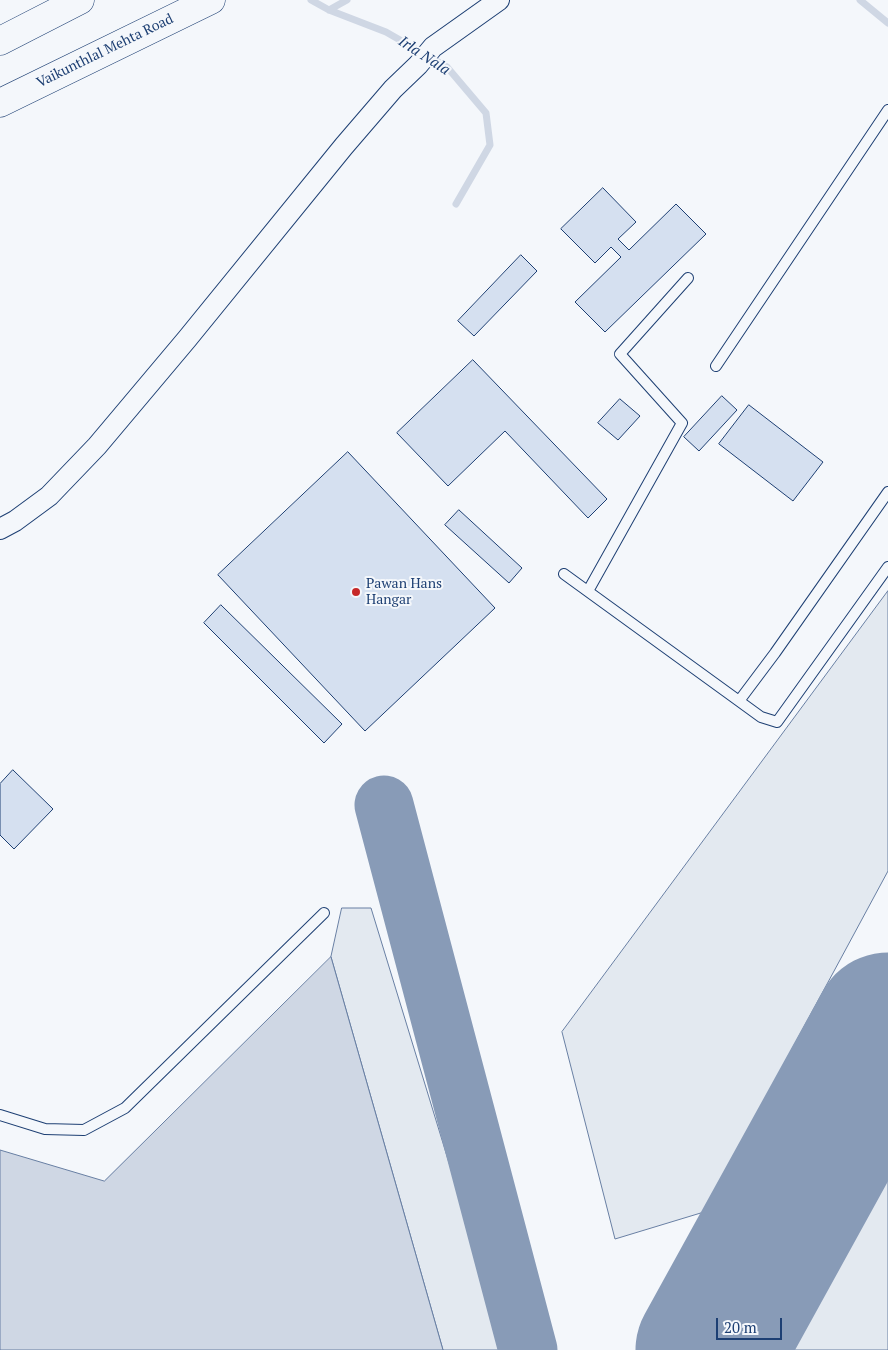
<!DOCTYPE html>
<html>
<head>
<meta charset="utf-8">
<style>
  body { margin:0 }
  #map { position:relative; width:888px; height:1350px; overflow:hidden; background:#f4f7fb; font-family:"PT Serif",serif }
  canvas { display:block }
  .scale { position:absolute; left:716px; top:1318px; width:66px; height:22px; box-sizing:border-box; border:2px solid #1d3f73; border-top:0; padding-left:6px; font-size:15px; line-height:18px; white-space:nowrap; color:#1d3f73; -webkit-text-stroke:4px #f4f7fb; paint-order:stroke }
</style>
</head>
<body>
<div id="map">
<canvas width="888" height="1350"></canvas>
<div class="scale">20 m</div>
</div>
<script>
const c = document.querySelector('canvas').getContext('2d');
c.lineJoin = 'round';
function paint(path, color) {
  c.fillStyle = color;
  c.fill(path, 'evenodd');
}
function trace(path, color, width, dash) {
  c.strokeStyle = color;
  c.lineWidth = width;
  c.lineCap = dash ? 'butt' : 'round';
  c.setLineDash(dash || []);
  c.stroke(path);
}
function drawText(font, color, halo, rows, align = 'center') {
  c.font = font + ' "PT Serif",serif';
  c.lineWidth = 4;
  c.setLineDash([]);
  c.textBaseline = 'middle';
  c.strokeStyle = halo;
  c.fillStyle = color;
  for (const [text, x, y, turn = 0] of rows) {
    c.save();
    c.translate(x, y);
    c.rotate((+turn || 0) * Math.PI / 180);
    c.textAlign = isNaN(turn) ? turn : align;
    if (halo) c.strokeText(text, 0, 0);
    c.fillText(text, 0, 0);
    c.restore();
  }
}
const green = new Path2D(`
  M888,591V871L704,1212L615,1239L562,1032Z
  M342,908H371L495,1313L504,1350H443L331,957Z
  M888,1177V1350H793Z`);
paint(green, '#e3e9f0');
trace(green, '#687fa3', 1);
const water = new Path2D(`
  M331,957L443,1350H0V1150L104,1181Z`);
paint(water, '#cfd7e4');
trace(water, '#687fa3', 1);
trace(new Path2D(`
  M311,0L329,10L386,32L447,67L486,113L490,145L456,204
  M860,0L888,23
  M329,10L347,0`), '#cfd7e4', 7);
trace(new Path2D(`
  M384,805L528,1350`), '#889bb7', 59);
trace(new Path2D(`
  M710,1350L888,1027`), '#889bb7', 149);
const building = new Path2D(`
  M603,188L636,222L618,239L629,250L676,204L706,234L605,332L575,302L621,257L611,247L595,263L561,229Z
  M521,255L537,271L474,336L458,321Z
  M473,360L607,499L588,518L505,431L448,486L397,433Z
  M722,396L737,410L699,451L684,437Z
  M620,399L640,416L618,440L598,423Z
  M749,405L823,462L793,501L719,444Z
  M348,452L495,608L365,731L218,575Z
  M459,510L522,568L509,583L445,525Z
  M221,605L342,724L324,743L204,623Z
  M13,770L53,809L14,849L0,835V784Z`);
paint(building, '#d5e0f0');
trace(building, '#1d3f73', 1);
const service = new Path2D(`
  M716,366L888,110
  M564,574L739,701L775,653L888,492
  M588,591L682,423L620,354L688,278
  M739,701L761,717L777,722L888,567
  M0,1115L45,1129L84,1130L125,1108L324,913`);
const minor = new Path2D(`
  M0,529L15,521L49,496L97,446L187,339L344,146L393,89L418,65L433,47L499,0`);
const secondary = new Path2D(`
  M0,41L80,0
  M0,103L211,0`);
trace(service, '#1d3f73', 12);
trace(minor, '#1d3f73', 22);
trace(secondary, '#1d3f73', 29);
trace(service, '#f4f7fb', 10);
trace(minor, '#f4f7fb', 20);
trace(secondary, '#f4f7fb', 28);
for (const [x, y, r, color] of [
  [356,592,5,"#c62828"]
]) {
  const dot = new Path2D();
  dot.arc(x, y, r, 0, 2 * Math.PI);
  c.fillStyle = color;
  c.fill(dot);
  trace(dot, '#f4f7fb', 2);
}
drawText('14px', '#1d3f73', '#f4f7fb', [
  ["Vaikunthlal Mehta Road",105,51,-26]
]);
drawText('14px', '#1d3f73', '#f4f7fb', [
  ["Pawan Hans",366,584],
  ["Hangar",366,600]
], 'left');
drawText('italic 15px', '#1d3f73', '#f4f7fb', [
  ["Irla Nala",424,56,33]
]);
</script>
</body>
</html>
